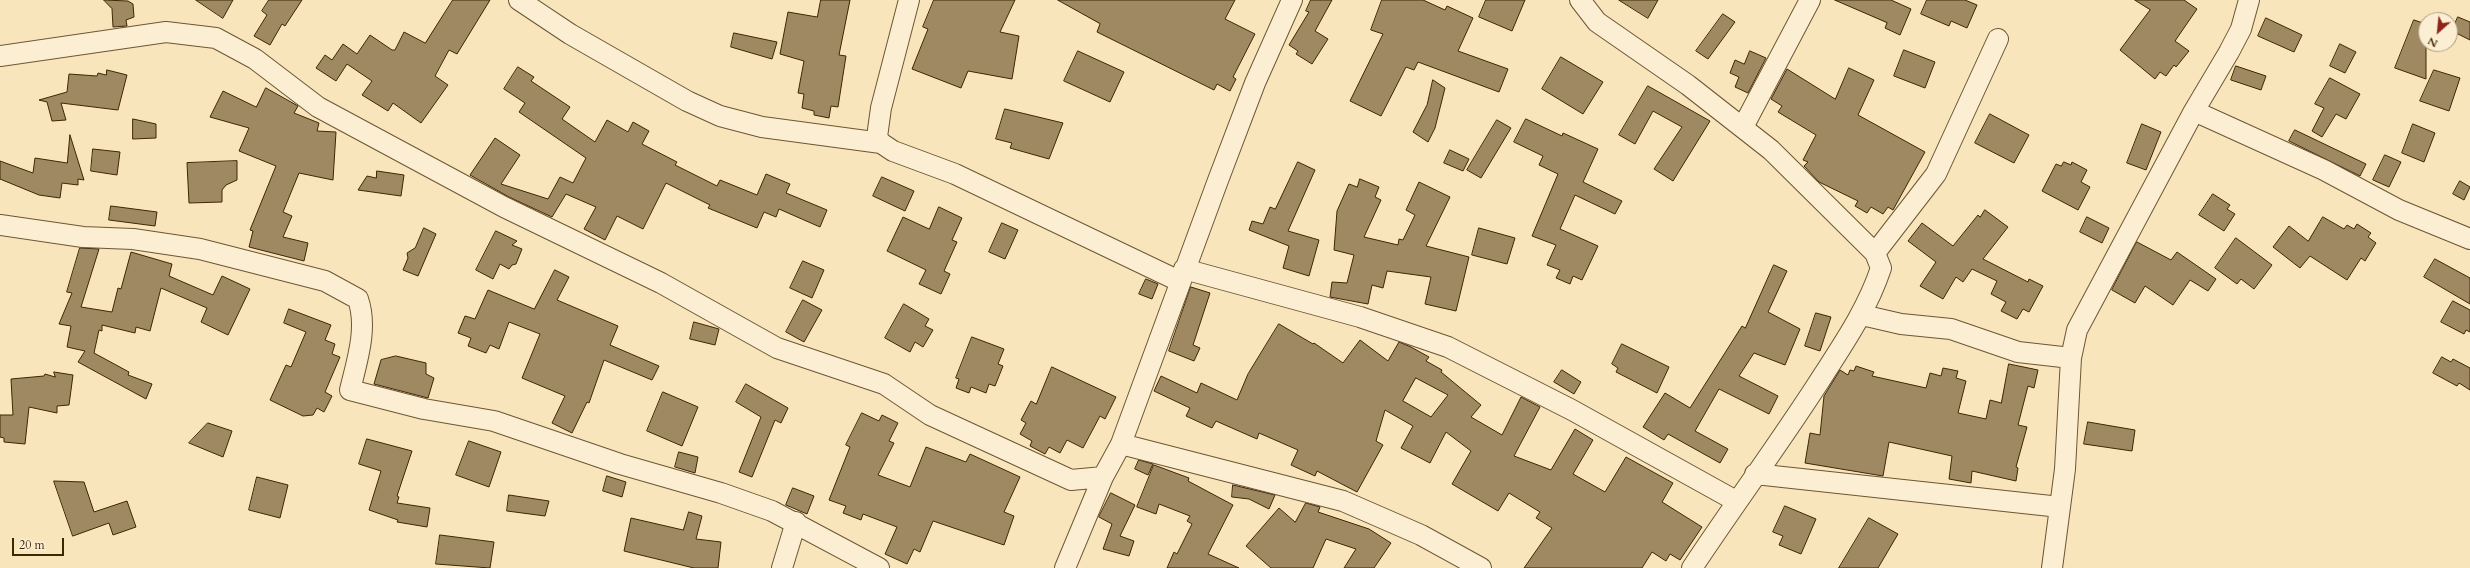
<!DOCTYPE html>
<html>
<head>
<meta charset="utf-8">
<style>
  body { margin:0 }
  #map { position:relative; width:2470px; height:568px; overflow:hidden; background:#f9e5bb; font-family:Cardo,serif }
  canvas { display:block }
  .north { position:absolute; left:2418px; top:12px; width:40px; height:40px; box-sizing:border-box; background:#fbeed3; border:1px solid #af9e80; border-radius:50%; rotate:207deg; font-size:11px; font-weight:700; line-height:16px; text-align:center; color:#3e2604 }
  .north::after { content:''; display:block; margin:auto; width:14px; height:18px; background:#8f2418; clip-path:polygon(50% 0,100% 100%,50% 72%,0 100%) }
  .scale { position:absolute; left:12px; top:538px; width:52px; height:18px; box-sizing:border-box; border:2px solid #3e2604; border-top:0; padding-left:5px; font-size:12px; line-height:14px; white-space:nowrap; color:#3e2604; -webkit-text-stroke:3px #fbeed3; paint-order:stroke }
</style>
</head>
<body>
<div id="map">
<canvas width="2470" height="568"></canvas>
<div class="north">N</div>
<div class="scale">20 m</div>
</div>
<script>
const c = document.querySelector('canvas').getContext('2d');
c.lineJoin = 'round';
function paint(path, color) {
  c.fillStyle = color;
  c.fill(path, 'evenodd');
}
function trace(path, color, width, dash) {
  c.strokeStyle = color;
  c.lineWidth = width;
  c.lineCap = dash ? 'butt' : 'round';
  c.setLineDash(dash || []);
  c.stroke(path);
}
const building = new Path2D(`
  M104,0L128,1L133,4L134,17L126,20L127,26L113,27L112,9Z
  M196,0H233L223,18Z
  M269,0H302L285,26L282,24L270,45L254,36L267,15L262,11Z
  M453,0H490L457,54L449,50L435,76L448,85L421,123L393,103L388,111L362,95L372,81L347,64L336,81L316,68L325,55L332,60L343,44L357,54L370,35L392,50H395L404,32L425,43Z
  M821,0H850L839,55L846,56L838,107L831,106L829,118L814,115V111L802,108L804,94L798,93L804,61L780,54L788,12L817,17Z
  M934,0H1015L1000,32L1019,36L1012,79L968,71L961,88L912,69L928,29L923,27Z
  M1058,0H1235L1225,19L1255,34L1233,77L1236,79L1230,91L1217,84L1214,90L1097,32L1100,24Z
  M1311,0H1332L1315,31L1328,39L1312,64L1296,54L1298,51L1289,45L1309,12L1306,11Z
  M1382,0H1423L1445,10L1447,6L1473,18L1458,51L1508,69L1499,92L1418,62L1414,70L1406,67L1381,116L1350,101L1383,34L1371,30Z
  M1486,0H1525L1512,31L1479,17Z
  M1619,0H1658L1648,18Z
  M1835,0H1891L1911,9L1900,35L1885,28L1887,23Z
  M1927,0H1965L1977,5L1967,28L1951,21L1949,26L1921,14Z
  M2135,0H2184L2197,9L2175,41L2189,51L2176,67L2174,65L2166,76L2160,72L2155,79L2120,50L2150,10Z
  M1723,14L1735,22L1708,59L1696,51Z
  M2458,17L2470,22V40L2452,31Z
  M2266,18L2302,35L2294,52L2258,36Z
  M2414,20L2426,24V79L2395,68Z
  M734,33L777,42L772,59L731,47Z
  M2340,44L2356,52L2345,73L2330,66Z
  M1904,50L1935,62L1925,88L1894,76Z
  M1078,51L1124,72L1110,102L1064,81Z
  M1750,51L1766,58L1748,93L1735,87L1739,77L1730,73L1735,60L1744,64Z
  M1561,57L1603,82L1583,114L1542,89Z
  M2236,66L2266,76L2261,90L2231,80Z
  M518,67L534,77L531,81L570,107L562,119L595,142L607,120L628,132L633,122L649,131L642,144L677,162L675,165L717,186L720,180L757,195L766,174L790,184L786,193L827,210L820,227L779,209L776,217L764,212L757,228L708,208L710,205L666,183L643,229L617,216L605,240L584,229L596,207L566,194L552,217L509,197L470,175L495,138L520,155L501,184L548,199L560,177L573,183L586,158L519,112L525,103L504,89Z
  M1849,68L1874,80L1858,115L1925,152L1893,210L1888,207L1883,214L1871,207L1867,213L1855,206L1858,201L1819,182L1804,166L1808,162L1803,160L1816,135L1778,112L1782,106L1771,99L1787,69L1835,99Z
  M107,70L127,75L118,110L61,103L66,120L52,121L47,102L39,100L67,92L69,74L97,76L98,73L106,75Z
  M2434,70L2460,78L2449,111L2420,101Z
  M2330,78L2360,94L2346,119L2336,114L2322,137L2312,131L2324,108L2315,104Z
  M1433,80L1445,88L1435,128L1428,142L1413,132L1427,105Z
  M1648,86L1710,121L1673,181L1654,169L1682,127L1653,111L1635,144L1619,135Z
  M266,88L298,106L294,113L319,123L317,131L336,132L333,180L299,173L283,212L292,216L283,237L308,243L304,261L249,247L253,231L250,230L276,166L239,151L249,128L210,117L223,91L256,107Z
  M1005,109L1063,123L1049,159L1010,148L1012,143L996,139Z
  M1990,114L2029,135L2014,163L1975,143Z
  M133,119L156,124V138L133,139Z
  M1526,119L1562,136L1563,133L1598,149L1583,182L1622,201L1615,214L1575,195L1560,229L1598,246L1582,280L1573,276L1570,284L1556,278L1560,270L1547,265L1556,245L1532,236L1558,174L1539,165L1543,156L1514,142Z
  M1497,120L1511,128L1481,178L1467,170Z
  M2142,124L2161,132L2146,170L2127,163Z
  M2413,124L2435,133L2424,162L2402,153Z
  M2295,130L2366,164L2360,176L2289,141Z
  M70,135L84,180L78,179V185L62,183L60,198L39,195L0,179V161L33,173L35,158L67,163Z
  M93,149L120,152L117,175L91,171Z
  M1450,150L1469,159L1463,171L1444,163Z
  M2385,155L2401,162L2389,187L2373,180Z
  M237,161V180L226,185L222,190V202L189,203L187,163Z
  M1298,162L1315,170L1288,231L1319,240L1309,276L1283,268L1289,246L1249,230L1252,221L1263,224L1270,207L1275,209Z
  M2064,162L2071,165L2072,162L2087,170L2081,182L2090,187L2078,210L2042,191L2056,164L2061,166Z
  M377,171L404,175L401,196L358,190L367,176L376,178Z
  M882,177L914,191L905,211L873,196Z
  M1360,179L1379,187L1375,197L1381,200L1364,237L1398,245L1399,239L1403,240L1415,215L1406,210L1419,182L1450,197L1426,246L1469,257L1456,311L1425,304L1431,277L1387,271L1383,288L1372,285L1368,304L1330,297L1332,282L1347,283L1354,255L1334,250L1337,211L1349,184L1357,187Z
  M2460,181L2470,187L2464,200L2453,194Z
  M2213,194L2230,205L2227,209L2235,214L2224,231L2199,215Z
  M111,206L157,212L155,226L109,220Z
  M939,207L962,218L952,240L957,242L944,271L950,274L941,294L919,284L926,270L887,251L903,217L929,229Z
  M1985,210L2008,227L1983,259L2028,282L2029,279L2043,286L2029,312L2023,309L2017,319L2001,311L2006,302L1991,294L1997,281L1972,269L1963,282L1956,277L1943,299L1920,286L1936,262L1908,241L1922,223L1953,246L1978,215L1980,217Z
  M2087,217L2109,228L2102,243L2080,232Z
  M2323,217L2344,229L2347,225L2354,229L2357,224L2371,233L2368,237L2376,243L2365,261L2361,258L2347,280L2310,256L2300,268L2273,247L2289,226L2308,241Z
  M1002,223L1018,230L1005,259L989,252Z
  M424,228L436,234L418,276L403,270L408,258L407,253L415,248Z
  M1479,228L1515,238L1507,264L1472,255Z
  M496,231L517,241L512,245L522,249L516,264L512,265L509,269L500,264L493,279L476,270Z
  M2236,238L2272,265L2254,289L2241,279L2237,284L2215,268Z
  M2137,242L2171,260L2177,252L2216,279L2208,291L2190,280L2173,305L2145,286L2135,303L2112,290Z
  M80,248L99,249L81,307L112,312L118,288L121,289L131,252L172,264L169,276L213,295L222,276L250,289L228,335L201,322L207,308L161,288L150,331L136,327L135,333L102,325V331L99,330L94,353L129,372L128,375L152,384L146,399L78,362L85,351L67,347L71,326L59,324L72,293L67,292Z
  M2435,259L2470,278V304L2424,277Z
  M803,261L824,270L812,298L790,288Z
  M1774,265L1787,271L1768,312L1800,329L1785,365L1754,353L1739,376L1778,396L1769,414L1719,389L1695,431L1728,449L1720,463L1668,434L1664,440L1643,427L1665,393L1690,408L1742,326L1745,328Z
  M555,270L569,277L557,300L618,326L610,345L659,366L652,380L604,360L589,403L587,402L572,433L552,423L565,396L522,378L540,334L509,322L499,349L490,345L486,353L468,346L471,338L458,333L465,316L475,319L488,290L534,309Z
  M1146,279L1158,284L1152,299L1139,294Z
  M1191,287L1210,293L1193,345L1200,348L1194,361L1169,351Z
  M803,300L822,310L804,342L786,332Z
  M2453,301L2470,310V332L2466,330L2464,334L2441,322Z
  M904,304L929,319L925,326L933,330L923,347L915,342L910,352L885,338Z
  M289,309L331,325L325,340L335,344L332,354L340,357L325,392L332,396L324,412L317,408L313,415L303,416L270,400L286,365L291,367L306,332L284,323Z
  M1816,313L1831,317L1820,351L1805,346Z
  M694,322L719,329L715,345L690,339Z
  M1279,324L1313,344L1314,343L1343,363L1360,340L1388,361L1399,342L1411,347L1429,357L1426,361L1442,370L1441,372L1481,405L1471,417L1502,435L1521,397L1540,407L1514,456L1551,470L1575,429L1593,440L1573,474L1605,492L1626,457L1673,483L1662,502L1702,527L1680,560L1670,554L1666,561L1652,552L1642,568H1524L1552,528L1536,518L1540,512L1509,493L1498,511L1452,484L1471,451L1446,432L1430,463L1401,448L1413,426L1385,410L1376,441L1383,445L1357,492L1317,471L1315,476L1291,465L1298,450L1259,433L1257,439L1216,421L1212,428L1186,416L1190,408L1154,391L1161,376L1197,393L1201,383L1237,400L1248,374ZM1416,378L1448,395L1431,417L1403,401Z
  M972,337L1004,349L998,364L1003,366L995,386L989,384L986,393L971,387L969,393L956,388L959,379L956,378Z
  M1622,344L1669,367L1657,393L1616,372L1618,368L1612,364Z
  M396,356L426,363V374L434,378L428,398L374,384L381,360Z
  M2442,357L2451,362L2453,359L2470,368V390L2459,383L2457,386L2433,373Z
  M2009,364L2038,370L2034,388L2028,386L2018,425L2027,427L2016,467L2018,468L2016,481L1972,471L1971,483L1949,479L1952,456L1889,442L1883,476L1805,463L1810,433L1820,435L1824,396L1840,370L1848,375L1850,370L1854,371L1856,366L1874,372L1872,376L1926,388L1930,373L1941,376L1943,368L1958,371L1956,378L1966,381L1958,413L1986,419L1990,400L2001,403Z
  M1052,367L1116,397L1105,419L1100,416L1083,448L1067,440L1060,453L1049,447L1045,454L1030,446L1032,441L1020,434L1026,423L1021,420L1031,401L1036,404Z
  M1562,370L1581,382L1574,394L1554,382Z
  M54,372L73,375L69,405L57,406V413L29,407L25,444L4,442V438L0,437V415H13L11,379L44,376L45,374L55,377Z
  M746,384L788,408L781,423L775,420L752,477L739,472L761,417L736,402Z
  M663,392L698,407L682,446L647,431Z
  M862,413L879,421L882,415L898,423L889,441L894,443L878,475L910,487L926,447L966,462L970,454L1020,477L1004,512L1014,516L1004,545L933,521L920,552L914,549L907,564L885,554L897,527L863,514L861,520L843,513L846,506L829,500L850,447L846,445Z
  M2088,422L2135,430L2132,451L2084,444Z
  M208,423L232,431L223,457L189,443Z
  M367,439L412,451L397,496L399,497L397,503L430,508L427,527L397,522L398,520L369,510L381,471L359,464Z
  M469,441L501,452L489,487L456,475Z
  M679,452L698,457L695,473L675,467Z
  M1139,460L1153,464L1148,475L1135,469Z
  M1154,465L1189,478L1188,481L1233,505L1208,554L1239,568H1167L1174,552L1177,554L1192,524L1187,521L1190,516L1159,504L1156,514L1137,507Z
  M607,476L626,482L622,497L603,491Z
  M257,477L288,485L280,518L249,510Z
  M54,481L84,482L94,512L127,501L136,527L113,535L109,523L73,536Z
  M1233,485L1275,495L1269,509L1249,499L1232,497Z
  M793,488L814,496L807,514L786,505Z
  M1111,493L1135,505L1120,536L1134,541L1129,556L1103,549L1112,524L1099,517Z
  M509,495L549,501L545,516L507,511Z
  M1306,503L1320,507L1318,512L1369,529L1391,543L1374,568H1344L1356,549L1326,539L1313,568H1271L1246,546L1279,508L1295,522Z
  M1785,506L1816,519L1801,554L1779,545L1783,536L1773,532Z
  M689,512L702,516L696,539L721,542L718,568H694L624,551L631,518L683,530Z
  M1869,518L1898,534L1878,568H1839Z
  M440,535L494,542L490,568L436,564Z`);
paint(building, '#9f8963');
trace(building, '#3e2604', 1);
const minor = new Path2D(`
  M519,0L570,34L687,101L720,116L762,127L881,143
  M909,0L881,108L877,137L881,143L893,151L955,174L1179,281
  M1580,0L1597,22L1688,85L1771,150L1875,253L1881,268C1868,307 1846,340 1824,374C1782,440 1735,503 1692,568
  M0,56L166,32L216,38L255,59L318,107L504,207L661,283L777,348L884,384L930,415L1071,480L1103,477
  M2194,111L2324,170L2399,210L2470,239
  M1743,127L1810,0
  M0,225L83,237L133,239L200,249L325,281L358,299C368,328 357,361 350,390L424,409L494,421L620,464L721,493L772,511L879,568
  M1875,253L1936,174L1998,39
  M1184,269L1360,317L1448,347L1572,410L1736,501
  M1862,315L1901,324L1951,329L2018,352L2071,358
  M1121,444L1343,501L1421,535L1481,568
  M1755,474L2060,507
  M782,568L796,522
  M1065,568L1103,477L1121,444L1217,183L1255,83L1292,0
  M2052,568L2065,469L2071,358L2077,330L2194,111L2229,52L2241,29L2249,0`);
trace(minor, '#6d5632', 22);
trace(minor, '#fbeed3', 20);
</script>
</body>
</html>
